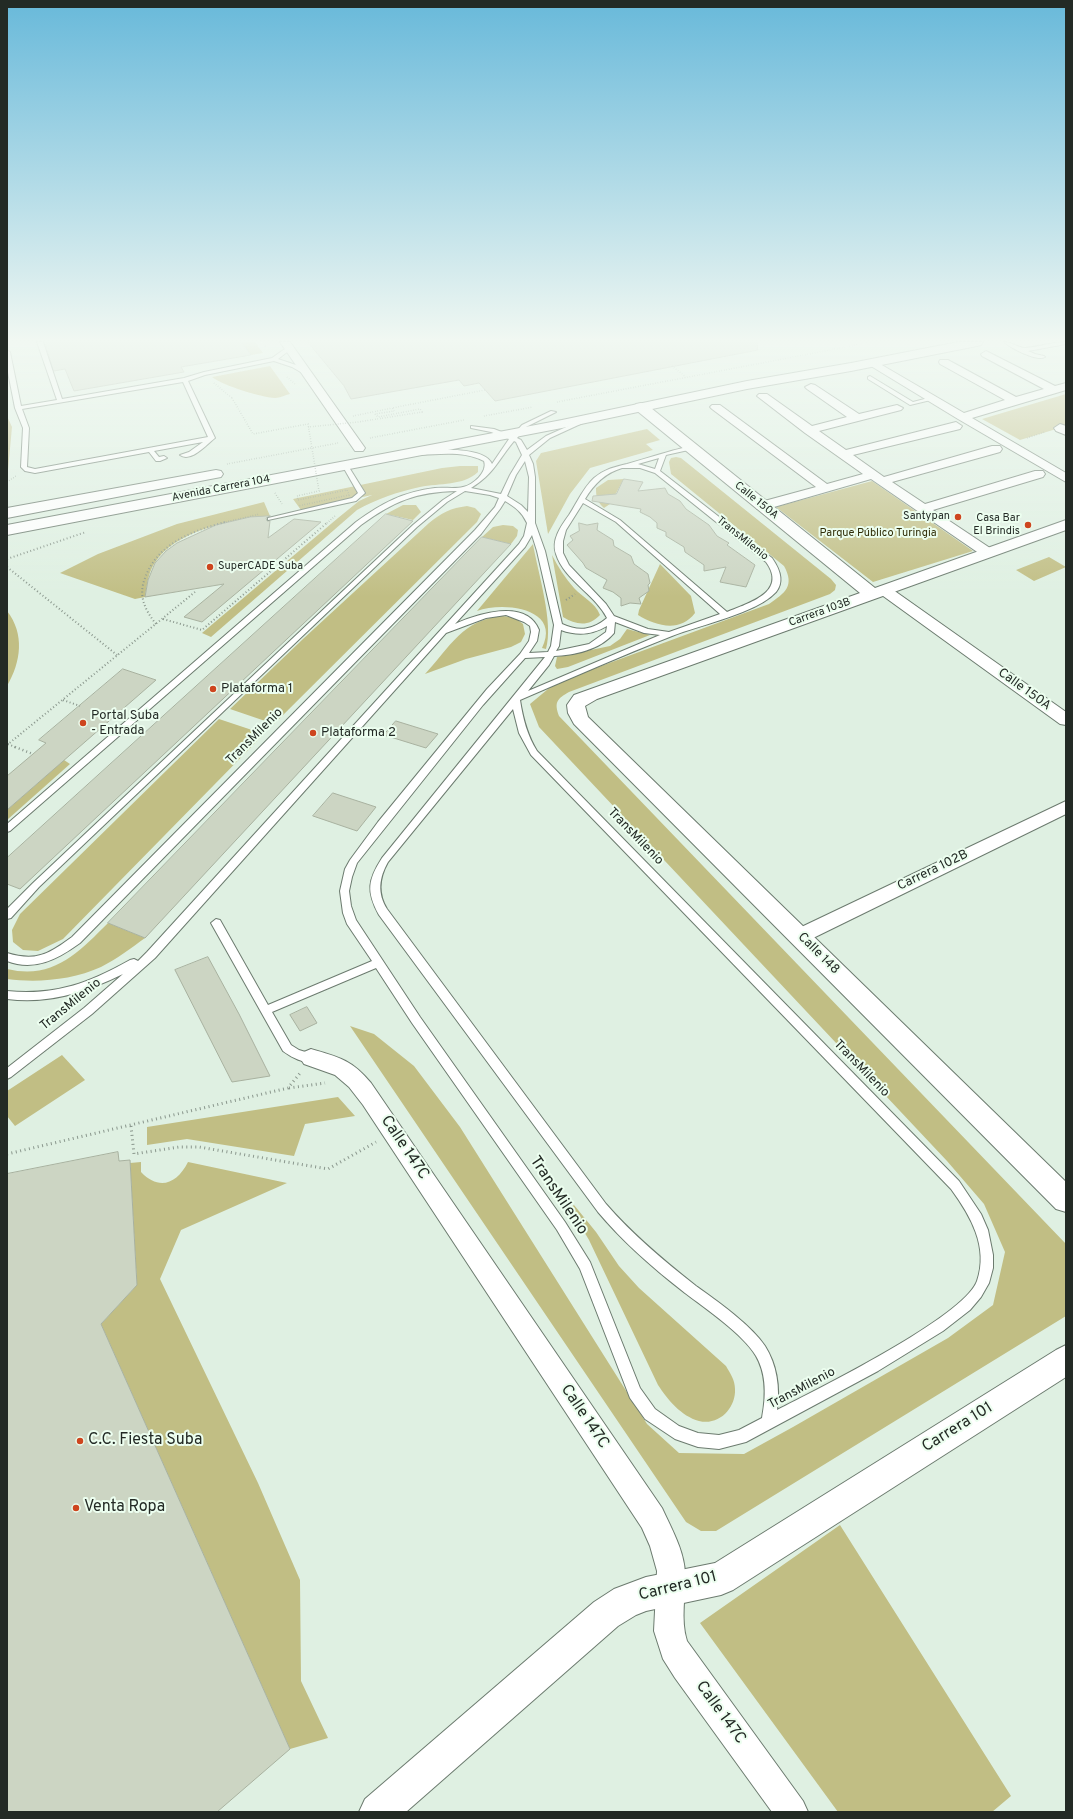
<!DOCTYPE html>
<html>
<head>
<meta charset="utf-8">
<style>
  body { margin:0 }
  #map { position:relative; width:1073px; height:1819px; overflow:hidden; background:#dff0e2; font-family:Overpass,sans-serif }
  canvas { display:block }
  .frame { position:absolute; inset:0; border:8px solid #232a25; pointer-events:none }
</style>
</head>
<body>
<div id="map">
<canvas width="1073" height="1819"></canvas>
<div class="frame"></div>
</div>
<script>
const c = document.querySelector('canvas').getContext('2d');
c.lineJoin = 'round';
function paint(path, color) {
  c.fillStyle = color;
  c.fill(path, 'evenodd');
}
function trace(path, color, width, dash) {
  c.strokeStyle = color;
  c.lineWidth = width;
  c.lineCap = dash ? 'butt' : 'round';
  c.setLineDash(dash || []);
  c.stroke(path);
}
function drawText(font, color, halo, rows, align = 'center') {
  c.font = font + ' Overpass,sans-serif';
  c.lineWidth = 4;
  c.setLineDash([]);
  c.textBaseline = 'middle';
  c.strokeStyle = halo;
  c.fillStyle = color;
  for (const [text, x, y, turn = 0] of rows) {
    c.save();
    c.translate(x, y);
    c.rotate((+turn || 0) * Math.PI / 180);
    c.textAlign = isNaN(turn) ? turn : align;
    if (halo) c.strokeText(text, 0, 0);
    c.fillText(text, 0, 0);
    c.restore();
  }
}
paint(new Path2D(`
  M242,342H255L263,353L251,355Z
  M270,366L290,394C285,395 280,398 275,398C260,397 224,386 212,377Z
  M1066,394V426L1020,440L982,419Z
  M7,416L12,427L8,470H7Z
  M647,429L660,440L646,444L653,450L590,468L570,494L548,534L536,461L541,453Z
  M676,457L681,458L831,579L836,585L835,590L830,594L569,692C557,699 554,702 559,716L1066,1244V1316L716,1531H701L686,1522L350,1026L374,1034L414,1066L460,1127L647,1424L679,1453L744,1454L793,1427L948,1338L993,1305L1005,1252L984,1204L947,1161L539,727L530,704L548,689L566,679L769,604C785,593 795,586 784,566L671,474L669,462L671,458Z
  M460,466H478V472C463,486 440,483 420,487C397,492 377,499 357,510L211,637L202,633L338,518L359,501L372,495L301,510L293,499L442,468Z
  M624,479L610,504L604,508C597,502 596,497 596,488L608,480Z
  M872,481L973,551L873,582L776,507Z
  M264,502L270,516C234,519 174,530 154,564C148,574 147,585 145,597L135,599L60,573L98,554L177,524Z
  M403,505H416L421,512L413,520L386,514Z
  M467,506L475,508L481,514L477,522L274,724L230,709L303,639L429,523C441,513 451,508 467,506Z
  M503,525L513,526L518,530L517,536L511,544L482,537L493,527Z
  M533,544C538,573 554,623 546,649L542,648C562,608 503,601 477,611Z
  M552,555C558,567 565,578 574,588C583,598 595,602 600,615C589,627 576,625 563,617Z
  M1049,557L1066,567L1034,581L1016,570Z
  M660,564L691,596L695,613C680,633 656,626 638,615L639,610Z
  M7,611C25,634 21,662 7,686Z
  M503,616L515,618L523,624L525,634L521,642L511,647L466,659L425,674C450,647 463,619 503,616Z
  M627,629L650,635L568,667L557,669L555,666L557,657L610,646L620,639Z
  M219,719L264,734L63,939L38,951L23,950L13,942L12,930L20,914Z
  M64,760L70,764L7,820V810Z
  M108,923L145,938C131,948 117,959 101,967C72,980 38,983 7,979V969C53,980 78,953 108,923Z
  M62,1055L85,1080L15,1126L7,1116V1091Z
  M338,1097L355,1116L305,1124L294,1156L187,1139L147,1145V1127Z
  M141,1162V1172C159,1191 177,1184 188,1162L287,1183L181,1230L160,1279L258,1483L300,1580L301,1681L328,1738L290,1749L101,1324L137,1285L130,1163Z
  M574,1205L596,1232L619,1266L639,1288L726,1366C730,1373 735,1380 735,1389C736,1408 719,1426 699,1421C681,1416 668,1400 658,1385L589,1240L570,1208Z
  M840,1525L1011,1796L992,1812H838L700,1623Z`), '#c1be84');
const building = new Path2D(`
  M45,342H242L251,355L181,367L184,372L74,391L65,369L54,371Z
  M308,342H757L758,350L495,401L479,383L464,386L459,380L351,399L344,386Z
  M624,479L643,482L638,491L665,488L668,494L680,501L686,509L709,525L717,536L729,543L727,545L755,565L746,587L720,582L726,567L704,571V565L685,552L684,547L666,536V532L657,528V523L650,517L640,512L641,509L592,501L593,496L616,494Z
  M386,514L413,521L20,889L7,884V858Z
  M270,516L266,518L267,521H270L268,538L294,519L321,522L202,622L184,617L224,584L145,597L148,580L155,563L166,551L177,543L216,525L250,517Z
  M579,523L587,525L598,523L597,530L613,540L614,546L631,556L634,564L648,574L650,583L648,585L649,591L639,598L641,604L630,603L621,606V598L613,592L603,588L607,580L586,568L583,563L567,545L573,540L570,536L579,531Z
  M482,537L511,544L145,938L108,923Z
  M123,669L156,680L7,810V776L46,743L39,740Z
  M396,721L438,734L426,748L384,735Z
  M333,793L376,807L357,831L313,816Z
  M208,957L239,1014L270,1076L232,1082L175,970Z
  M307,1007L317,1023L300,1031L290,1015Z
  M118,1152L119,1161L130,1160L137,1285L101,1324L290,1749L217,1812H7V1174Z`);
paint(building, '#ccd5c3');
trace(building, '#a8b19f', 1);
const lane = new Path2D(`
  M37,342H43L62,399L184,378L204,372L272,358L289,346L292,348L291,349L278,359L296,365L309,373L304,374L292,367L274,361L205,375L188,381L215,438C207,444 191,463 180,455L189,452L203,442L154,451L159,457L164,456L167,458L160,461H156L149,452L35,473L25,471L21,467L23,428L15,408L7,367V350L10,352L21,406L57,400ZM183,382L208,437L35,469L27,467L29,428L22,409Z
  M1004,342C1012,342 1018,348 1025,348C1039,347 1052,342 1066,342V344L1028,351L1035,354L1044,356L1045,357C1037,362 1011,348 1004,342Z
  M870,376L913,402L932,397L935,399L910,405L868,379V377Z
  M551,411L556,412L526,427L517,438L521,440L527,450L546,436L582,420L587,421L550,438L529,455L533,464L535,477V523L545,551L562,624C579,632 593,630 607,618C595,594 564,580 556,554C551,540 561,526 569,515C577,503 583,488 594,478C604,469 615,467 627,464C648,458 669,451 691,446L693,447V449L666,455L660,471L772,558C779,568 785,581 776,592C757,613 700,625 672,636C621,656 571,678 520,700C523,719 527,735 537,751L959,1181L981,1214L988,1230L993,1255V1268L989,1283L981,1297L970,1310L943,1331L878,1371L746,1442L719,1449L698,1447L675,1439L645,1419L630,1398L580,1269L557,1230L412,1023L376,968L272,1012L291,1045L299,1050L315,1055L317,1058L315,1061C305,1065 291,1057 283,1051L211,923L216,919L220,920L268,1005L372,961L347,924L343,913L340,891L345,869L350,860L378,822L487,689L520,654L529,641L531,632L530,626L524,622L506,615L486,618L446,633L155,958L92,1014L11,1077L7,1079V1068L84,1008L123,974C84,993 50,1004 7,999V991C55,996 89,983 130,960L134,959L138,961L147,952L519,544L524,536L527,523C522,512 515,507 505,501L500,509L481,534L80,943C58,959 34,972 7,961V953C36,962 49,954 72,937L475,530L495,507L499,498L490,495L465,491L447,502L417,527L39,887L11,918L7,919V909L33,883L413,525L443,500L457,491C416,492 394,501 361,525L10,831L7,832V824L356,522C382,503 403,492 435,488C444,487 455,489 463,487C473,485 488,472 484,461C464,451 442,454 420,455L418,454V452C433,449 485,446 492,464L509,439L491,432L471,428V426L494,429L512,436L522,425ZM514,441L516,442L522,455L510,475L501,494L471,488C494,474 498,460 514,441ZM659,458L655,469L638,464ZM525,461L529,477L528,512L521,505L507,496L516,475ZM622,468H640L655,473L766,562C788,592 749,603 727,612L620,520L585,499C594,484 605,473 622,468ZM583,503L616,522L720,614L669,632L648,629L614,616L606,604L569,565L563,553V541L566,530ZM532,535L537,551L554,625L551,646L548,652L529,653L537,641L539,630C526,598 477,614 455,624L525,547ZM615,622L644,633L660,635L528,691L549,665L554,656C574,655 600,650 614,633ZM607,626L606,632L589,644L556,651L559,646L561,630C577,636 592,635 607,626ZM545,657L382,858C368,880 366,891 379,915L598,1212C624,1243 653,1268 685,1293C705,1308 744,1335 756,1356C767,1375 766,1397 762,1418L739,1430L719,1435L698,1433L679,1426L655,1409L640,1388L590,1262L565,1222L420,1017L356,920L351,906L349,891L352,877L357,863L483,705L525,658ZM513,709L519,733L531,755L951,1189C970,1215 989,1247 977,1281C964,1317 816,1390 777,1410C780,1388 777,1365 765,1346C751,1325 717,1301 696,1286C664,1261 633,1235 606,1204L387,909C377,893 379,878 388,862Z
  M343,464H347L365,493L356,501L268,520V518L352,498L358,493L342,465Z`);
const street = new Path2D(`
  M280,342H290L365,448L363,451H355Z
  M986,351L1055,386L1066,383V390L972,418L1066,473V482L958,419L866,363L867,361H875L964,413L1005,400L940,364L939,362L940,360H948L1016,397L1044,389L982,356L981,354Z
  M811,384L815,385L859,414L897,405L903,408L901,410L819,431L846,450L956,422L962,426L960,429L853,455L884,477L992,446H1000L1002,449L1000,452L892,482L925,504L1035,471H1043L1045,474L1043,477L933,510L993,550L995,553L993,556H983L871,479L767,509H757L755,506L757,503L816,487L712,409L710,407L712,405H720L827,484L863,474L805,433L757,396L759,394H767L812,426L847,417L807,389L805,387Z
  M1060,424L1066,426V435L1056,431L1054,428Z
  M884,586L889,587L1066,712V725L1060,724L879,593L877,590L879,587Z
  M1066,801V814L807,941L800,943L793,941L790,936L793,931Z
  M311,1049C339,1057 352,1060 371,1083L662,1508C671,1528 684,1550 685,1573C686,1595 680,1619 687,1641L803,1801L808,1812H772L675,1678L663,1659L654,1631L657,1571L650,1546L642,1528L363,1105L349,1087L335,1075L304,1064L300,1058L304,1052Z`);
const secondary = new Path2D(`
  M641,403L646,404L875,588L1066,520V530L597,699L585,706L588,717L1066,1182V1212L1056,1209L574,724L568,713L567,705L574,695L860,593L636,410L634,407L636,404Z
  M1066,1345V1377L733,1590L721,1595L646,1611L636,1615L618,1626L406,1812H359L365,1799L594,1602L614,1589L646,1577L715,1563L1056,1350Z`);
const primary = new Path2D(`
  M958,342H983L981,345L977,346L851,371L747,389L562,428L7,535V525L562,420L747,381L851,363Z
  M216,470L221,471L223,474L221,477L7,518V508Z`);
trace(lane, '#6c7b6f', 2);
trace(street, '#6c7b6f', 2);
trace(secondary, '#6c7b6f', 2);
trace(primary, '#6c7b6f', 2);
trace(new Path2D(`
  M262,342L267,348
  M672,366L686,377
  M287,377L295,384
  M214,383L232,398
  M557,402L872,342
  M394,411L392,408L485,390
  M353,416L392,408
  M484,416L533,407
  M370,438L464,420
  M1027,438L1045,432
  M227,464L338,443
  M7,482L16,476
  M275,493L282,504
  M221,523L260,514
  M327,523L335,516`), '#8a978d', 1.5, [0.5, 2]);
trace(new Path2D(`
  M7,559L86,532
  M7,567L117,655
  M566,600L575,594
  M163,619L202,630L328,522
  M156,624C145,610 138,596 145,578C157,544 192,531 225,522
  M63,700L80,706
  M8,744L17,748
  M7,745L195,592`), '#8a978d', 2, [1, 2.5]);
trace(new Path2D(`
  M15,747L33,754`), '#8a978d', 2.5, [1, 3]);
trace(new Path2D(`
  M289,1088L325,1083
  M131,1126L134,1154L179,1147H199L328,1169L376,1142
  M7,1154L288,1088L301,1072`), '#8a978d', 3, [1, 3.5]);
paint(lane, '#fff');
paint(street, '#fff');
paint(secondary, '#fff');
paint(primary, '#fff');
trace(new Path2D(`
  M232,398L253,434L308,424L319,491L297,496L298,500L347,490L349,495L298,506
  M308,427L358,422L422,412L420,409L378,417L375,414L394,411`), '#8a978d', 1.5, [0.5, 2]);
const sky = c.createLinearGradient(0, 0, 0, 597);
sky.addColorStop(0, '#68b9da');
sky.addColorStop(0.57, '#f1f8f2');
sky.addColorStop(1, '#f1f8f200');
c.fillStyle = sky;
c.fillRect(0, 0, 1073, 597);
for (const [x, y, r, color] of [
  [958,517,4,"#ce451e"],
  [1028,525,4,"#ce451e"],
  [210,567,4,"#ce451e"],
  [213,689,4,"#ce451e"],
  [83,723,4,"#ce451e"],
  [313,733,4,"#ce451e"],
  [80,1441,4,"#ce451e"],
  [76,1508,4,"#ce451e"]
]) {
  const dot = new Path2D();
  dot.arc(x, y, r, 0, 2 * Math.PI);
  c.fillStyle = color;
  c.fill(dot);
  trace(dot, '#ecfeef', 1.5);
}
drawText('11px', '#232a25', '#ecfeef', [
  ["Avenida Carrera 104",221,489,-11],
  ["Calle 150A",756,501,39],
  ["TransMilenio",742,539,39],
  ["Carrera 103B",820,613,-20]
]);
drawText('11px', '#232a25', '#ecfeef', [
  ["Santypan",950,517],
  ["Casa Bar",1020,519],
  ["El Brindis",1020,532],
  ["SuperCADE Suba",218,567,"left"]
], 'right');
drawText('11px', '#302d07', '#ecfeef', [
  ["Parque Público Turingia",878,534]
]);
drawText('13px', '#232a25', '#ecfeef', [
  ["Plataforma 1",221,689],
  ["Portal Suba",91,716],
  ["- Entrada",91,731],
  ["Plataforma 2",321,733]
], 'left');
drawText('13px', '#232a25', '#ecfeef', [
  ["Calle 150A",1024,690,36],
  ["TransMilenio",255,737,-45],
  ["TransMilenio",635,837,46],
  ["Carrera 102B",933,871,-26],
  ["Calle 148",818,954,45],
  ["TransMilenio",71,1005,-39],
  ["TransMilenio",861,1069,46],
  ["TransMilenio",802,1389,-28]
]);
drawText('16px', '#232a25', '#ecfeef', [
  ["Calle 147C",404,1148,56],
  ["TransMilenio",558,1196,56],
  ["Calle 147C",584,1417,56],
  ["Carrera 101",958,1428,-32],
  ["Carrera 101",678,1587,-14],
  ["Calle 147C",720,1713,54]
]);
drawText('16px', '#232a25', '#ecfeef', [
  ["C.C. Fiesta Suba",88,1441],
  ["Venta Ropa",84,1508]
], 'left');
</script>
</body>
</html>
